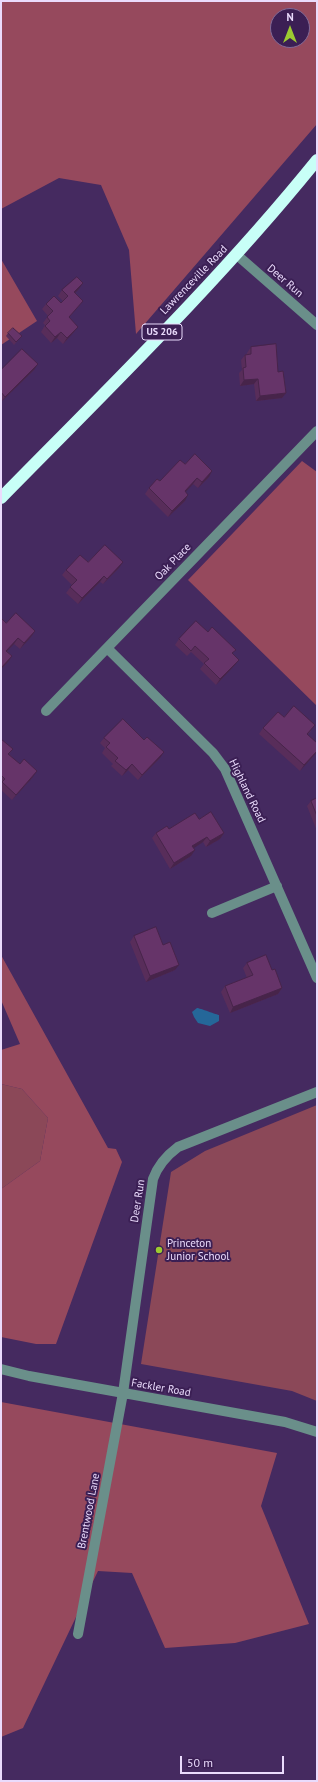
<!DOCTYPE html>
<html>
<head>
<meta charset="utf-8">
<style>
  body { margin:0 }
  #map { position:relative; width:318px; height:1782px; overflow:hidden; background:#452a60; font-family:"PT Sans",sans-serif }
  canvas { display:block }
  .frame { position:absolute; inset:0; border:2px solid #eadbfc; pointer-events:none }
  .north { position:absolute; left:270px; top:8px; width:40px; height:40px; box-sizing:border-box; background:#3b1f54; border:1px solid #816a97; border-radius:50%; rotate:0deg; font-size:11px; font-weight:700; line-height:16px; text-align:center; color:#eadbfc }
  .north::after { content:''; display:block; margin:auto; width:14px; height:18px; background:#9cca31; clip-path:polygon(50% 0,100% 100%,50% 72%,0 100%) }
  .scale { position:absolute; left:180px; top:1756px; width:104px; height:18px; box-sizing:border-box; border:2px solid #eadbfc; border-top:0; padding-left:5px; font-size:12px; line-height:14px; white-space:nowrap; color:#eadbfc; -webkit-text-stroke:3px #3b1f54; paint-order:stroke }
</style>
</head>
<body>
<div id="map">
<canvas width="318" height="1782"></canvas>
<div class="frame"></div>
<div class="north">N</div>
<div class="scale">50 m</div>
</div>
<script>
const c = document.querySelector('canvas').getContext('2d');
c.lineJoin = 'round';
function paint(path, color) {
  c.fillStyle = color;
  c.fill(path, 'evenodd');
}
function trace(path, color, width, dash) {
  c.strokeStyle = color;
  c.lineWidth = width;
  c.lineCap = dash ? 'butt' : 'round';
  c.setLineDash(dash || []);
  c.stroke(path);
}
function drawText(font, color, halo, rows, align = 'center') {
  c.font = font + ' "PT Sans",sans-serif';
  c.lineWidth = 4;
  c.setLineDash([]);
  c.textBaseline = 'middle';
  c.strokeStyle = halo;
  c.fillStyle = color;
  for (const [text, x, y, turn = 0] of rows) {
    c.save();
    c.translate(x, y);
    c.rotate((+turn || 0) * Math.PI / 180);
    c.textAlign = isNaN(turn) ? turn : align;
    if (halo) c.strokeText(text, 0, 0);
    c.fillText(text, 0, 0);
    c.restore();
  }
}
paint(new Path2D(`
  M1,1084L22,1089L48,1118L40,1161L1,1189Z
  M317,1105V1401L292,1391L141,1364L171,1172L205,1151Z`), '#8b4858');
paint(new Path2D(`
  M1,1H317V124L136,334L129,250L101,185L59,178L1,209ZM278,16H302V40H278Z
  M1,259L37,321L1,345Z
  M302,461L317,472V706L188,580Z
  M1,955L108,1148L116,1149L122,1162L56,1344H36L1,1337V1189L40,1161L48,1118L22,1089L1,1084V1050L20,1044L1,1000Z
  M1,1402L277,1453L261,1506L309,1624L235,1643L165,1648L132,1573L98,1571L23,1728L1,1737Z`), '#96495d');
paint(new Path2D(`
  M197,1008C199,1008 218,1015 219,1015V1021L210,1026L198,1023L194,1017L192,1012Z`), '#256799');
trace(new Path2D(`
  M237,255L317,325
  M107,648L213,753L225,769L317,978
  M46,711L317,431
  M212,913L277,886
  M1,1369L29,1376L285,1422L317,1432
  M78,1634L123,1393L153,1179C158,1165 166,1156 178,1147L317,1092`), '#6a8f8a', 10);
trace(new Path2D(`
  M1,498C109,388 220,280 317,160`), '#c8fff7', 12);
paint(new Path2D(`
  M79,289L75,293L79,306L69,317L78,327L74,332L63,344L57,338L51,343L41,332L45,325L43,323L48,316L42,309L46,304L61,303L63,301L58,296L62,290Z
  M8,333L22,336L14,345L6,336Z
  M251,347L278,372L286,393L282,398L256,401L254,384L240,386L239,373L242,370L241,360L245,355L247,354V353Z
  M1,370H34L1,402Z
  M185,464L209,477L198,488L193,484L185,492V501L168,517L145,494L149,488Z
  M88,562L119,568L103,584L100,582L78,604L66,593L72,585L62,575L66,570Z
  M6,623L35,631L31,637L20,649L14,644L7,651L12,656L8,662L1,669Z
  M208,632L233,654L235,665L216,685L200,669L204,664L191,652L187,656L175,645L179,639Z
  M284,717L311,731L308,734L317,752L300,771L259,734L263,728Z
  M104,738L160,758L138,780L128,770L122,776L111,766L113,764L102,753L105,748L100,743Z
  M1,739L13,749L9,754L33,777L12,800L1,790Z
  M317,798V831L307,806L311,801Z
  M199,819L224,833L220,839L206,847L203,842L193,848L191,856L170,869L152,838L156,833Z
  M134,936L163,945L175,970L146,982L130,942Z
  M247,963L272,970L282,988L278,994L230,1013L221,992L225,986L247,978L243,968Z`), '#582d5a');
paint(new Path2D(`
  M83,283L79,289L70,298L74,292Z
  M78,327L74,332L63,344L67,338Z
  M61,332L57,338L51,343L55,337Z
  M38,364L34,370L1,402L5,397Z
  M258,379L254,384L240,386L244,380Z
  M286,393L282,398L256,401L260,396Z
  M212,471L209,477L198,488L202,482Z
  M197,478L193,484L181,497L185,491Z
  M188,495L185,501L168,517L172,511Z
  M123,562L119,568L103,584L107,579Z
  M104,576L100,582L78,604L82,598Z
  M35,631L31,637L20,649L24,643Z
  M18,638L14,644L2,656L6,651Z
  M12,656L8,662L1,669V668Z
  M239,660L235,665L216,685L220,679Z
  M317,751V752L300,771L304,765Z
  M164,752L160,758L138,780L142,775Z
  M132,764L128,770L122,776L126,770Z
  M37,771L33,777L12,800L16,795Z
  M224,833L220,839L206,847L210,841Z
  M207,837L203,842L188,852L192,846Z
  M195,850L191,856L170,869L174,863Z
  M179,965L175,970L146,982L150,976Z
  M282,988L278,994L230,1013L233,1007Z`), '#47244a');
const building = new Path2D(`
  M77,277L83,283L74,292L83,301L69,317L78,327L67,338L61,332L55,337L45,326L50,321L47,317L53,311L46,304L54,296L61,303L68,296L62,290Z
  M13,328L22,336L16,342L8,333Z
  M276,344L278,372L283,371L286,393L260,396L258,379L244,380L243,368L246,367L245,355L251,354V347Z
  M22,349L38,364L5,397L1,392V370Z
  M195,454L212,471L202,482L197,478L185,491L188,495L172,511L149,488L157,479L160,481L180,460L185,464Z
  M105,545L123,562L107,579L104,576L82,598L70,587L77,580L66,570L80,555L88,562Z
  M16,613L35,631L24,643L18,638L6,651L12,656L1,668V620L2,619L6,623Z
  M196,621L208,632L212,627L236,650L232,653L239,660L220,679L204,663L209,659L195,646L191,651L179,639Z
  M294,706L315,725L307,734L317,743V751L304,765L263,728L278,712L284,717Z
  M123,719L144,740L147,737L164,752L142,775L132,764L126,770L115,761L118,758L106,747L110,743L104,738Z
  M1,739L13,749L8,754L20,764L24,759L37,771L16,795L2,782L5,779L1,775Z
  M317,798V816L311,801Z
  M211,812L224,833L210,841L207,837L192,846L195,850L174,863L156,833L167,826L169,829L195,813L199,819Z
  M156,927L163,945L170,942L179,965L150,976L134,936Z
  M266,955L272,970L275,969L282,988L233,1007L225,986L253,975L247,963Z`);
paint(building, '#663469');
trace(building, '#47244a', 1);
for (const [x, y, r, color] of [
  [159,1250,4,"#9cca31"]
]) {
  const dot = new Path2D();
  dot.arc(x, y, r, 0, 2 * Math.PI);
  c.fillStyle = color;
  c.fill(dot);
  trace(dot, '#3b1f54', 1.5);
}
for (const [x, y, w] of [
  [162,332,40]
]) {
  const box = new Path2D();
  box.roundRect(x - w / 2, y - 8, w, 16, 3);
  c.fillStyle = '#3b1f54';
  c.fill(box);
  trace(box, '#eadbfc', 1);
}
drawText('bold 10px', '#eadbfc', null, [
  ["US 206",162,332]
]);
drawText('11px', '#eadbfc', '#3b1f54', [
  ["Lawrenceville Road",194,280,-46],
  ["Deer Run",285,281,41],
  ["Oak Place",173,562,-46],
  ["Highland Road",247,791,64],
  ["Deer Run",138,1201,-81],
  ["Fackler Road",161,1388,10],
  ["Brentwood Lane",89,1511,-79]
]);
drawText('11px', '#eadbfc', '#3b1f54', [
  ["Princeton",167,1244],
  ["Junior School",167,1257]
], 'left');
</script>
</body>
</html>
